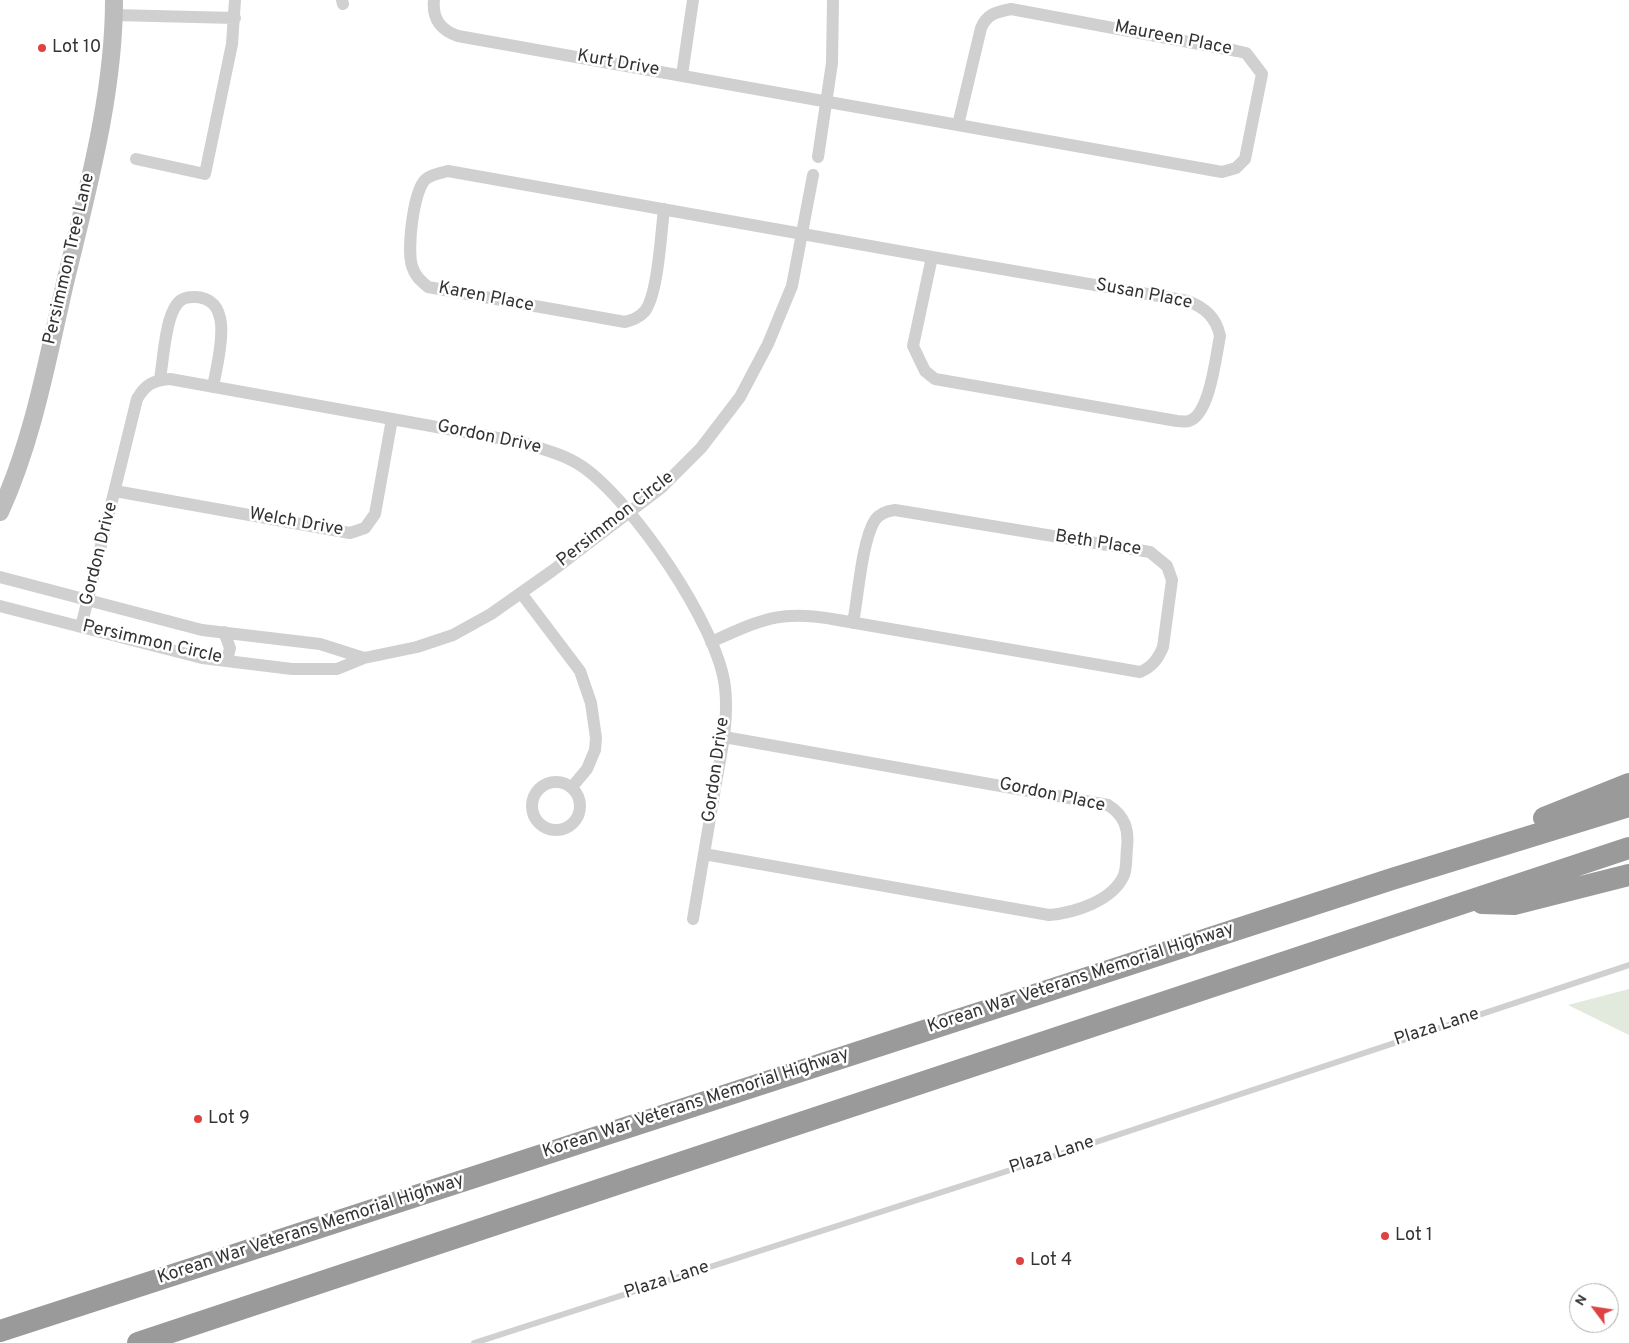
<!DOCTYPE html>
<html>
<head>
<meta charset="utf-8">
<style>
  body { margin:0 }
  #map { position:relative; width:1629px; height:1343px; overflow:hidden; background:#fff; font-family:Overpass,sans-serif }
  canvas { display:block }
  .north { position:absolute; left:1569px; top:1283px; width:50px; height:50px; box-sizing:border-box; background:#fff; border:1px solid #adadad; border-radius:50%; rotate:301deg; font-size:14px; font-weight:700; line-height:20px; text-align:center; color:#333 }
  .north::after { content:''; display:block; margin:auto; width:18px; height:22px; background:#de4341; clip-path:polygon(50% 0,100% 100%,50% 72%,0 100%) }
</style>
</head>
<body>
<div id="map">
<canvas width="1629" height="1343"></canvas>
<div class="north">N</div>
</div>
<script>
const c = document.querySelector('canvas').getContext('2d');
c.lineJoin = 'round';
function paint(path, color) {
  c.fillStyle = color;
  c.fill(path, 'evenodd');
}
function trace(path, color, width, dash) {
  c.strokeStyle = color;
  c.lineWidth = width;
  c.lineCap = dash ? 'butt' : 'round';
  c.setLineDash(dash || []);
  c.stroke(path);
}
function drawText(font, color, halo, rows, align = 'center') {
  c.font = font + ' Overpass,sans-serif';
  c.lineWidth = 5;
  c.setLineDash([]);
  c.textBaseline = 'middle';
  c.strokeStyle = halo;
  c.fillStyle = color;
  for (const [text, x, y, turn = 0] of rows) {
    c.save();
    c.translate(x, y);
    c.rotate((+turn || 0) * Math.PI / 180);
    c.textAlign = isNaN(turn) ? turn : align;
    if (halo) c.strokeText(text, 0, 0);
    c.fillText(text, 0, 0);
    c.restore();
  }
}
paint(new Path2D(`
  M1629,989V1035L1568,1005Z`), '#e2e9dd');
trace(new Path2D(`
  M474,1343L1057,1155L1629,965`), '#d0d0d0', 6);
trace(new Path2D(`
  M342,0L343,4
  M434,0C432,19 441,30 458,36L1222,172L1236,168L1245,159L1262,74L1246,53L1237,51L1011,9C996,12 987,14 981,28L958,125
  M114,15L235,18
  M682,75L693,0
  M818,157L832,63L833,0
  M136,159L205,174L232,44L235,0
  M664,209C661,233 658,294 645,311C639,318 632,320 625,322L428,287C420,280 415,276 412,266C407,250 413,190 426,179C432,174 441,173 448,171L932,257
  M932,257L1188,301C1205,308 1216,317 1220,336C1216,355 1210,415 1189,421C1186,422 1180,421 1177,421L935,379L925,371L913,346Z
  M160,379C163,361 165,327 173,311C177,302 182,297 193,297C238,296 217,362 213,387
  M115,491L350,533L365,528L375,514L392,419
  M0,577L202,630L320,644L364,658
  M521,593L580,671L591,703L596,738L595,750L587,769L572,787
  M0,606L202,658L292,669H337L364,658L417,647L453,635L491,614L552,571L661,488L701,448L740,397L768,344L792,286L813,175
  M81,627L137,399C145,385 153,380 170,379L520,442C542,449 564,454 583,467C633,502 718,626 725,687C729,721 721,754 715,788C708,832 700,876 693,919
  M224,632L230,648L227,661
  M711,642C763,619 780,609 838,620L1140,672C1152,667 1158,659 1163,647L1172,580L1167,566L1150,552L895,510C887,511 880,513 875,520C862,540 858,597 853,623
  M532 806a24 24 0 1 1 48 0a24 24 0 1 1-48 0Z
  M704,854L1049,915C1074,913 1113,901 1124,875C1127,867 1126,856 1127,848C1129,829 1125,816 1108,805L724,737`), '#d0d0d0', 12);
trace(new Path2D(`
  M0,512C33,440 47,361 65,283C87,191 114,95 114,0`), '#bdbdbd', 18);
trace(new Path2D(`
  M1544,818L1629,784
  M1482,903L1514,904L1629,875
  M0,1331L1392,879L1629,806
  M138,1343L1629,848`), '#9a9a9a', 22);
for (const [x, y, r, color] of [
  [42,48,5,"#de4341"],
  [198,1119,5,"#de4341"],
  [1385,1236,5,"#de4341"],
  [1020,1261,5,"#de4341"]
]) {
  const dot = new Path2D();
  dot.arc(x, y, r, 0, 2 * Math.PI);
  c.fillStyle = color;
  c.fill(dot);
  trace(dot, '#fff', 2);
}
drawText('18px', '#333', '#fff', [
  ["Maureen Place",1173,39,11],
  ["Kurt Drive",618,64,10],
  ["Persimmon Tree Lane",70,259,-77],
  ["Susan Place",1144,295,11],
  ["Karen Place",486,298,11],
  ["Gordon Drive",489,438,12],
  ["Persimmon Circle",616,520,-38],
  ["Welch Drive",296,523,10],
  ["Beth Place",1098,544,9],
  ["Gordon Drive",100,554,-76],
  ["Persimmon Circle",152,643,13],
  ["Gordon Drive",717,770,-82],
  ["Gordon Place",1052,796,12],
  ["Korean War Veterans Memorial Highway",1081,979,-18],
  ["Plaza Lane",1437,1028,-18],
  ["Korean War Veterans Memorial Highway",696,1104,-18],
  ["Plaza Lane",1052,1156,-18],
  ["Korean War Veterans Memorial Highway",311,1230,-18],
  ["Plaza Lane",667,1281,-18]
]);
drawText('18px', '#333', '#fff', [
  ["Lot 10",52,48],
  ["Lot 9",208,1119],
  ["Lot 1",1395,1236],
  ["Lot 4",1030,1261]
], 'left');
</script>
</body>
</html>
